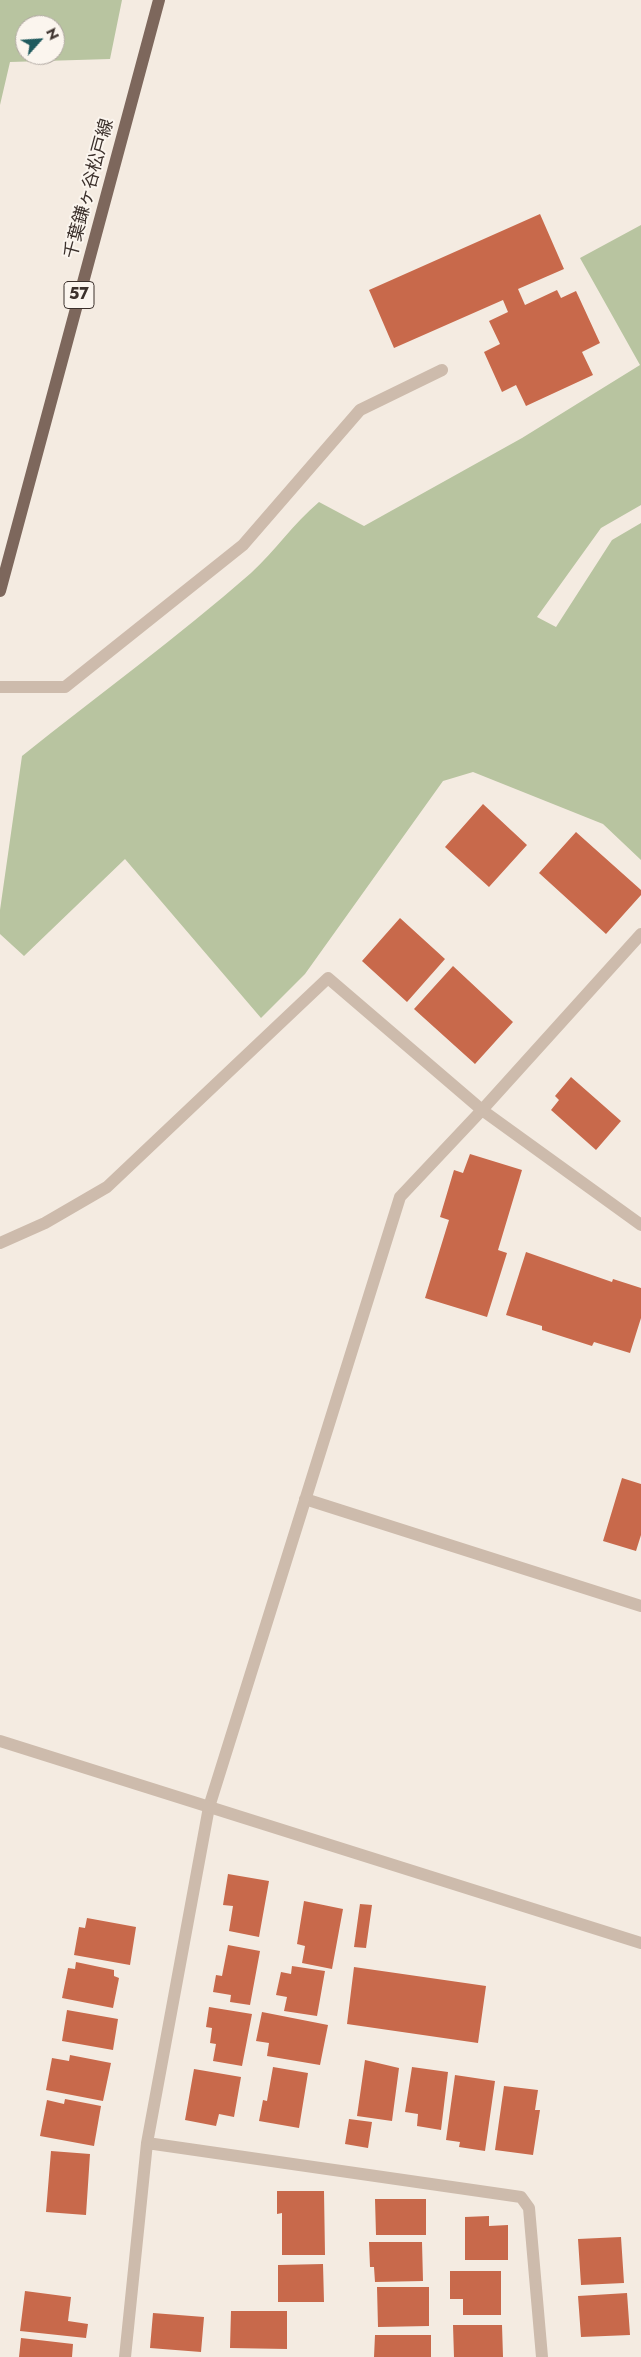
<!DOCTYPE html>
<html>
<head>
<meta charset="utf-8">
<style>
  body { margin:0 }
  #map { position:relative; width:641px; height:2357px; overflow:hidden; background:#f4ebe1; font-family:Jost,sans-serif }
  canvas { display:block }
  .north { position:absolute; left:15px; top:15px; width:50px; height:50px; box-sizing:border-box; background:#fbf5ee; border:1px solid #aea6a0; border-radius:50%; rotate:64deg; font-size:14px; font-weight:700; line-height:20px; text-align:center; color:#3b302b }
  .north::after { content:''; display:block; margin:auto; width:18px; height:22px; background:#1f5a5e; clip-path:polygon(50% 0,100% 100%,50% 72%,0 100%) }
</style>
</head>
<body>
<div id="map">
<canvas width="641" height="2357"></canvas>
<div class="north">N</div>
</div>
<script>
const c = document.querySelector('canvas').getContext('2d');
c.lineJoin = 'round';
function paint(path, color) {
  c.fillStyle = color;
  c.fill(path, 'evenodd');
}
function trace(path, color, width, dash) {
  c.strokeStyle = color;
  c.lineWidth = width;
  c.lineCap = dash ? 'butt' : 'round';
  c.setLineDash(dash || []);
  c.stroke(path);
}
function drawText(font, color, halo, rows, align = 'center') {
  c.font = font + ' Jost,"Noto Sans JP",sans-serif';
  c.lineWidth = 4;
  c.setLineDash([]);
  c.textBaseline = 'middle';
  c.strokeStyle = halo;
  c.fillStyle = color;
  for (const [text, x, y, turn = 0] of rows) {
    c.save();
    c.translate(x, y);
    c.rotate((+turn || 0) * Math.PI / 180);
    c.textAlign = isNaN(turn) ? turn : align;
    if (halo) c.strokeText(text, 0, 0);
    c.fillText(text, 0, 0);
    c.restore();
  }
}
paint(new Path2D(`
  M0,0H122L110,59L10,62L0,105ZM25,25H55V55H25Z
  M641,225V505L601,528L537,617L556,627L612,540L641,523V860L603,824L473,772L443,781L305,974L261,1018L125,859L24,956L0,934V910L22,756C98,695 178,637 251,573C275,551 293,524 319,502L364,526L522,438L640,365L580,258Z`), '#b8c4a0');
paint(new Path2D(`
  M540,214L564,269L518,289L525,305L557,290L561,298L576,291L600,343L582,352L593,375L526,406L516,385L502,392L484,352L500,344L489,321L508,312L503,300L394,348L369,290Z
  M483,804L527,845L489,887L445,847Z
  M576,832L641,890V895L606,934L539,873Z
  M400,918L445,959L407,1002L362,961Z
  M453,966L513,1022L475,1064L414,1009Z
  M571,1077L621,1121L596,1150L551,1110L559,1100L555,1096Z
  M470,1154L522,1170L498,1250L507,1253L487,1317L425,1298L449,1220L440,1217L454,1170L463,1173Z
  M526,1252L612,1282L613,1279L641,1288V1318L630,1353L594,1342L592,1346L542,1330V1326L506,1315Z
  M622,1478L641,1484V1535L636,1551L603,1541Z
  M228,1874L269,1881L259,1937L229,1931L233,1906L223,1905Z
  M304,1901L343,1909L332,1969L302,1963L305,1946L297,1944Z
  M360,1904L372,1905L366,1948L354,1947Z
  M87,1918L136,1927L130,1965L74,1955L79,1927L85,1928Z
  M228,1945L260,1951L250,2005L230,2002L231,1995L213,1992L216,1975L222,1976Z
  M76,1962L114,1970V1976L119,1978L113,2008L62,1998L68,1968L75,1969Z
  M292,1966L325,1971L317,2016L284,2011L287,1997L276,1995L281,1972L291,1974Z
  M354,1967L486,1986L478,2043L347,2024Z
  M209,2007L252,2014L242,2066L213,2061L216,2044L210,2043L212,2028L206,2027Z
  M67,2010L118,2019L113,2050L62,2041Z
  M262,2012L328,2025L320,2065L267,2056L269,2043L256,2041Z
  M70,2055L111,2063L103,2101L46,2090L52,2058L69,2061Z
  M365,2060L399,2068L392,2121L357,2116Z
  M273,2067L308,2073L299,2128L259,2121L263,2100L267,2101Z
  M412,2067L448,2072L441,2130L417,2126L418,2114L405,2112Z
  M194,2069L241,2077L234,2117L219,2114L216,2126L185,2120Z
  M455,2075L495,2081L485,2151L459,2147L460,2142L446,2140Z
  M504,2086L538,2090L535,2110H540L533,2155L495,2150Z
  M65,2099L101,2106L94,2146L40,2136L47,2100L64,2104Z
  M349,2119L372,2122L368,2148L345,2144Z
  M51,2151L90,2154L86,2215L46,2212Z
  M277,2191H324L325,2255H282V2213L277,2214Z
  M375,2199H426V2235H376Z
  M489,2216V2226L508,2225V2260H465V2217Z
  M621,2237L624,2283L581,2285L578,2239Z
  M369,2242H422L423,2281L375,2282L374,2267H370Z
  M323,2264L324,2302H278V2265Z
  M450,2271H501V2315H463V2299H450Z
  M377,2287H429V2326L378,2327Z
  M25,2291L71,2297L68,2321L88,2324L86,2338L20,2331Z
  M627,2293L630,2335L581,2337L578,2296Z
  M231,2311H287V2349L230,2348Z
  M153,2313L204,2317L201,2352L150,2348Z
  M453,2325H502L503,2357H454Z
  M375,2335H431V2357H374Z
  M21,2338L73,2344L72,2357H19Z`), '#c8694b');
trace(new Path2D(`
  M0,687H65L243,545L360,410L442,370`), '#cdbbac', 12);
trace(new Path2D(`
  M0,1243L45,1223L107,1187L328,978L482,1110L641,1225
  M305,1499L641,1606
  M147,2143L521,2197L529,2208L542,2357
  M125,2357L147,2143L209,1807L400,1197L482,1110L641,934`), '#cdbbac', 12);
trace(new Path2D(`
  M0,1741L641,1943`), '#cdbbac', 12);
trace(new Path2D(`
  M0,591L159,0`), '#7d675c', 12);
for (const [x, y, w] of [
  [79,295,30]
]) {
  const box = new Path2D();
  box.roundRect(x - w / 2, y - 13.5, w, 27, 4);
  c.fillStyle = '#fbf5ee';
  c.fill(box);
  trace(box, '#3b302b', 1);
}
drawText('bold 16px', '#3b302b', null, [
  ["57",79,295]
]);
drawText('18px', '#3b302b', '#fbf5ee', [
  ["千葉鎌ヶ谷松戸線",90,189,-75]
]);
</script>
</body>
</html>
